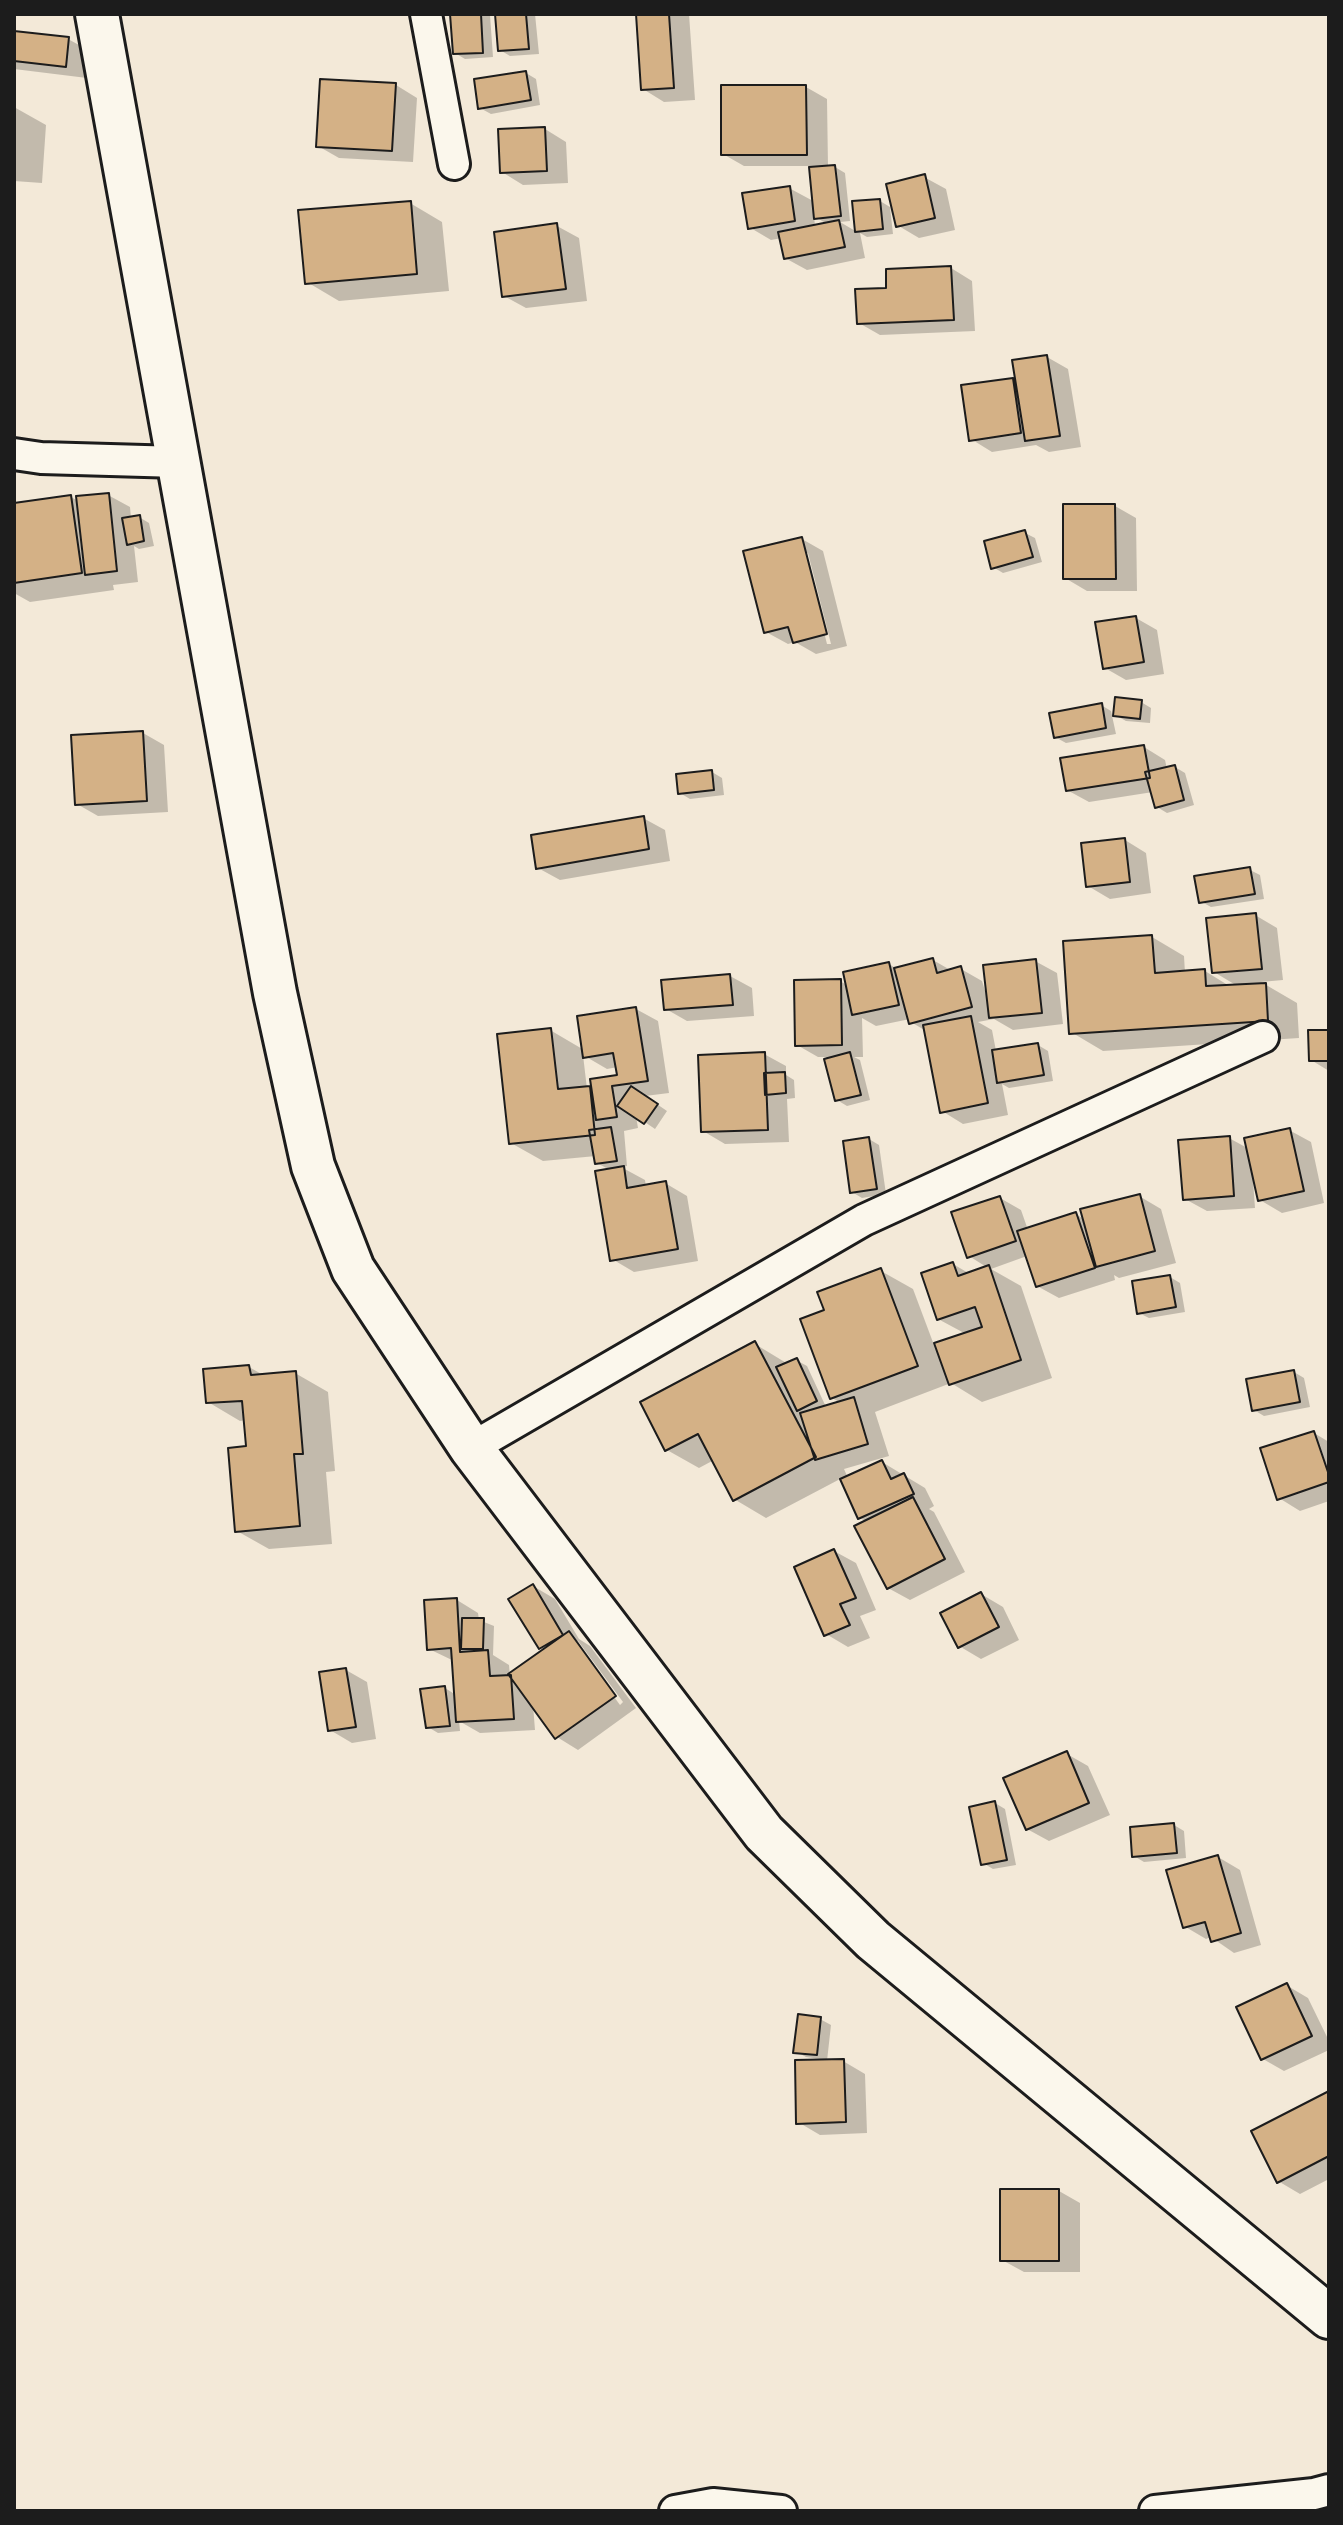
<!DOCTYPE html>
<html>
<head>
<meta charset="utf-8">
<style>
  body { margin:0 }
  #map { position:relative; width:1343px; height:2525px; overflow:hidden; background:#f3e9d8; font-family:"Balsamiq Sans",sans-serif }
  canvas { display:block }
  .frame { position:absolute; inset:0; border:16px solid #1c1c1c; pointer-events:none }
</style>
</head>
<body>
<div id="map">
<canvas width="1343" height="2525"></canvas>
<div class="frame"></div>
</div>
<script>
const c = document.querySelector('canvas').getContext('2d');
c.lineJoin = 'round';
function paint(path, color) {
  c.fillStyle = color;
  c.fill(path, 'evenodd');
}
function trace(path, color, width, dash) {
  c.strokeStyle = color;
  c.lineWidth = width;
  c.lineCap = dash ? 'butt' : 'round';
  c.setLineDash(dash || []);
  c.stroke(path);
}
paint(new Path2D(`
  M452,14L490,15L493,57L465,59L455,53Z
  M497,14H535L539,54L510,56L500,50Z
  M638,14H689L695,100L664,102L643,89Z
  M14,33L68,39L90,51L87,78L14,69Z
  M526,73L536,79L540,105L491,114L480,108Z
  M396,85L417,98L413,162L339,158L318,146Z
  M806,87L827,99L828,167H835L845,173L850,221L840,222L857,232L854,203L880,201L890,207L893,234L867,237L860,233L865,258L807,270L785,258L782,238L771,240L749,227L789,188L815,202L811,166H744L723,154ZM814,216L827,224L815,226Z
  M14,107L46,125L42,183L14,181Z
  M545,129L566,142L568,183L523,185L502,172Z
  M924,177L946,189L955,230L919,238L897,225Z
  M410,203L442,222L449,291L339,301L307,282Z
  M557,226L579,238L587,301L526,308L504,296Z
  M951,268L972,281L975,331L880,335L859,323L888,289Z
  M1047,357L1068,369L1081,447L1049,452L1036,445L992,452L971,439L1012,380L1018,383Z
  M108,495L130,507L131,518L139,517L149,523L154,546L139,549L134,546L138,582L113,585L114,590L30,602L14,593V505L71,497L78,501Z
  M1115,506L1136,518L1137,591H1087L1065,578Z
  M1025,533L1035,538L1042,562L1003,573L993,567Z
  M802,539L823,551L847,646L816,654L795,642L788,644L766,632ZM804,553H808L831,644H827Z
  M1136,618L1157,630L1164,674L1126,680L1105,668Z
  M1141,702L1151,708L1150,723L1126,721L1115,715Z
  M1101,705L1111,711L1116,734L1066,743L1055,737Z
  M143,733L164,745L168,812L98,816L77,804Z
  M1144,747L1165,760L1167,769L1175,767L1185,773L1194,805L1167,813L1157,807L1153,792L1089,802L1067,790Z
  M712,772L722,778L724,795L690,799L680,793Z
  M643,818L665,830L670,861L560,880L538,868Z
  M1125,840L1146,853L1151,893L1110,899L1088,886Z
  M1250,870L1260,875L1264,899L1211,907L1200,901Z
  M1255,915L1277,928L1283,980L1261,982L1297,1003L1299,1038L1103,1051L1071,1032L1152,937L1184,956L1185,973L1205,971L1231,987H1239L1214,972Z
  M933,960L952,971L961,969L982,981L986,994L1035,961L1057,973L1063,1024L1013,1030L994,1019L978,1022L992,1030L996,1051L1038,1045L1048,1051L1053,1081L1009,1088L1002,1084L1008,1115L963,1124L942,1111L926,1031L911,1022L910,1019L876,1026L862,1018L863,1057H854L860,1060L870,1100L847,1106L837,1100L826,1057H818L797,1045L840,981L848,986L889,964L897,969Z
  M730,976L752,988L754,1016L687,1021L666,1009Z
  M636,1009L658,1021L669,1093L645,1096L667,1111L655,1129L636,1116L638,1128L624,1131L627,1166L621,1167L645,1180L646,1187L665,1183L687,1196L698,1261L634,1272L612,1259L610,1170L597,1163L596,1156L543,1161L511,1143L550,1030L584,1050ZM583,1055L607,1069L618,1067L619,1077L594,1091L587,1089Z
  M1329,1032V1071L1311,1060Z
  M764,1054L786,1066V1075L794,1080L795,1098L787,1099L789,1142L725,1144L703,1131Z
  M1289,1130L1311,1142L1324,1203L1282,1213L1260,1200L1255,1179L1253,1180L1255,1208L1207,1211L1185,1199L1229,1138L1249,1149Z
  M869,1139L879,1145L886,1194L862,1198L852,1192Z
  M1139,1196L1161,1209L1176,1263L1119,1278L1114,1275L1115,1280L1059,1298L1037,1286L1027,1256L991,1269L1021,1286L1052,1378L982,1402L951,1383L875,1412L889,1456L844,1469L848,1478L882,1462L925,1488L934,1506L929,1509L934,1512L965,1572L910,1600L888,1588L867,1522L860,1518L842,1478L766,1518L734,1499L714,1460L699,1468L667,1450L755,1344L788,1364L796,1360L807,1366L826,1407L841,1403L832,1398L826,1311L881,1271L913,1289L934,1345L966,1334L938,1319L953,1264L970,1274L988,1268L969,1256L1000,1198L1021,1210L1028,1230L1076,1214L1085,1220Z
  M1170,1277L1180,1283L1185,1312L1149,1318L1139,1313Z
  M249,1367L265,1376L295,1373L328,1392L335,1471L326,1472L332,1544L269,1549L237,1531L248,1447L246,1420L240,1421L208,1402Z
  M1294,1372L1304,1378L1310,1407L1264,1416L1254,1410Z
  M1314,1433L1329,1442V1501L1300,1511L1279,1498Z
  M834,1551L856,1563L876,1610L860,1616L870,1638L848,1647L826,1634Z
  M533,1586L555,1599L579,1639L590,1646L636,1708L578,1750L557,1737L533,1705L535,1730L480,1733L459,1721L460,1731L438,1733L428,1727L445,1688L456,1695L454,1661L429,1649L457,1600L478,1613L479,1620L494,1626L493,1655L509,1665L510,1677L545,1650L540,1648ZM573,1641H578L623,1702L620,1705Z
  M981,1594L1003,1607L1019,1640L981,1659L959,1646Z
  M346,1670L367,1682L376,1739L352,1743L330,1730Z
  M1067,1754L1088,1766L1110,1815L1049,1841L1027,1829Z
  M995,1803L1005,1809L1016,1865L993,1869L983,1863Z
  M1174,1825L1184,1831L1186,1858L1144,1862L1134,1856Z
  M1218,1857L1240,1870L1261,1945L1234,1953L1211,1937L1206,1939L1184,1926Z
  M1286,1985L1308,1998L1329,2041V2050L1284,2071L1263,2059Z
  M820,2019L831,2025L827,2061H843L865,2074L867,2133L820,2135L798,2122L820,2059L806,2057L795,2051Z
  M1329,2093V2179L1300,2194L1278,2181Z
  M1059,2191L1080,2203V2272H1024L1002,2260Z`), '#0003');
const building = new Path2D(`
  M450,14H481L483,53L453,54Z
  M495,14H526L529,49L498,51Z
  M636,14H669L674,88L641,90Z
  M14,31L69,37L66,67L14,61Z
  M526,71L531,100L478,109L474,79Z
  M320,79L396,83L392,151L316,147Z
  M721,85H806L807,155H721Z
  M545,127L547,171L500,173L498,129Z
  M835,165L841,216L814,219L809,167Z
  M925,174L935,218L896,227L886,184Z
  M790,186L795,221L748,229L742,193Z
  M880,199L883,229L855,232L852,201Z
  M411,201L417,274L305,284L298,210Z
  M839,220L845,247L784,259L778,232Z
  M557,223L566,289L502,297L494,232Z
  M951,266L954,320L857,324L855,289L886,288V269Z
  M1047,355L1060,436L1025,441L1012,360Z
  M1013,378L1021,433L969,441L961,385Z
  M109,493L117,571L85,575L76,496Z
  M71,495L82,573L14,583V503Z
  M1063,504H1115L1116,579H1063Z
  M140,515L144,541L127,545L122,518Z
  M1025,530L1033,557L991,569L984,541Z
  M802,537L827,634L793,643L788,627L764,633L743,551Z
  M1136,616L1144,662L1103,669L1095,622Z
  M1115,697L1142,700L1140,719L1113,716Z
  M1102,703L1106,728L1054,738L1049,713Z
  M143,731L147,801L75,805L71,735Z
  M1144,745L1150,778L1066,791L1060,758Z
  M1175,765L1184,800L1155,808L1145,772Z
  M712,770L714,790L678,794L676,774Z
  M644,816L649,849L536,869L531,835Z
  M1125,838L1130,882L1086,887L1081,843Z
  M1250,867L1255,894L1199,903L1194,876Z
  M1256,913L1262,969L1212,973L1206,918Z
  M1152,935L1155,973L1205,969L1206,986L1266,983L1268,1021L1069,1034L1063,941Z
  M933,958L937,973L961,966L972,1007L909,1024L894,968Z
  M1036,959L1042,1013L989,1018L983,965Z
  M889,962L899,1005L852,1015L843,972Z
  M730,974L733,1005L664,1010L661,980Z
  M841,979L842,1045L795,1046L794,980Z
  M636,1007L648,1081L612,1086L617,1117L596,1120L590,1079L617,1075L613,1053L583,1058L577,1016Z
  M971,1016L988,1103L940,1113L923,1025Z
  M551,1028L558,1089L590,1086L595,1135L509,1144L497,1034Z
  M1308,1030H1329V1061H1309Z
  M1038,1043L1044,1075L997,1083L992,1050Z
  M765,1052L768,1130L701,1132L698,1055Z
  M850,1052L861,1095L835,1101L824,1059Z
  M785,1072L786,1093L765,1095L764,1073Z
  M631,1086L658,1104L644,1124L617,1106Z
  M611,1127L617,1161L595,1164L589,1130Z
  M1290,1128L1304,1191L1258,1201L1244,1138Z
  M1230,1136L1234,1196L1183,1200L1178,1140Z
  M869,1137L877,1189L850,1193L843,1141Z
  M624,1166L627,1188L666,1181L678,1249L610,1261L595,1171Z
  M1140,1194L1155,1251L1096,1267L1080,1209Z
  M1000,1196L1016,1241L967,1258L951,1212Z
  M1076,1212L1095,1268L1036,1287L1017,1231Z
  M953,1262L958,1276L989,1265L1021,1360L949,1385L934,1343L982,1327L975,1307L937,1320L921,1273Z
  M881,1268L918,1366L830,1399L800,1319L824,1310L817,1292Z
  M1170,1275L1176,1307L1137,1314L1132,1281Z
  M755,1341L816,1457L733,1501L698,1434L665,1451L640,1402Z
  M797,1358L817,1401L797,1411L776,1367Z
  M249,1365L251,1375L296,1371L303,1454H294L300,1526L235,1532L228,1448L246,1446L242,1401L206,1403L203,1369Z
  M1294,1370L1300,1402L1252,1411L1246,1379Z
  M854,1397L868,1444L815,1460L800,1413Z
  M1314,1431L1329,1475V1482L1277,1500L1260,1448Z
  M882,1460L891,1479L904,1473L914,1494L858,1519L840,1479Z
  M913,1497L945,1559L887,1589L854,1526Z
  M834,1549L856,1598L840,1604L850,1625L824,1636L794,1567Z
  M533,1584L563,1635L539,1649L508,1599Z
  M981,1592L999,1627L958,1648L940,1613Z
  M457,1598L460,1652L488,1650L490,1676L511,1675L514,1719L456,1722L451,1648L427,1650L424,1600Z
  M462,1618H484L483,1649H461Z
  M569,1631L616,1696L555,1739L508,1674Z
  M346,1668L356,1727L328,1731L319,1672Z
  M445,1686L450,1726L426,1728L420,1689Z
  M1067,1751L1089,1803L1026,1830L1003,1778Z
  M995,1801L1007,1860L981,1865L969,1807Z
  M1174,1823L1177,1853L1132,1857L1130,1827Z
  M1218,1855L1241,1933L1211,1942L1205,1922L1183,1928L1166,1870Z
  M1287,1983L1312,2036L1261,2060L1236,2007Z
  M798,2014L821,2017L817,2055L793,2053Z
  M844,2059L846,2122L796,2124L795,2060Z
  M1329,2091V2156L1277,2183L1251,2131Z
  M1000,2189H1059V2261H1000Z`);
paint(building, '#d4b186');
trace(building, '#1c1c1c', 2);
const minor = new Path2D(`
  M426,14L454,164
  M14,454L41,458L179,462
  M471,1448L864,1220L1263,1037
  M675,2511L713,2504L781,2511
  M1155,2511L1314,2494L1329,2490`);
const secondary = new Path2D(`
  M97,14L275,993L313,1166L353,1269L471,1448L764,1833L873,1940L1329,2317`);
trace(minor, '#1c1c1c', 36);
trace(secondary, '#1c1c1c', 48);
trace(minor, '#fbf7ec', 30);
trace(secondary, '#fbf7ec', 42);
</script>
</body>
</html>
